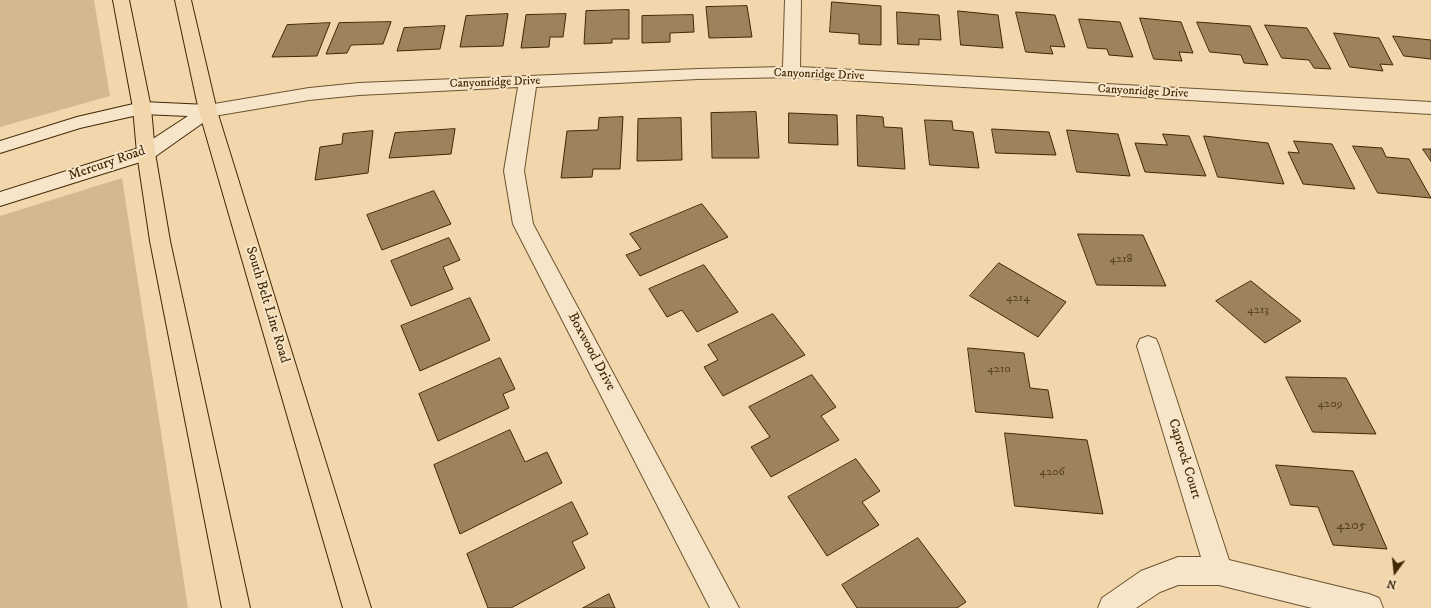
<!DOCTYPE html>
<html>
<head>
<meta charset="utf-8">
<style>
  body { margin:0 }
  #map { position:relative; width:1431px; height:608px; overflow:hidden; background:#f2d7ad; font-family:"IM FELL DW Pica",serif }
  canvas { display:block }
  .north { position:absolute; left:1375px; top:552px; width:40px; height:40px; -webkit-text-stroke:3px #f7e5ca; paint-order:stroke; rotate:195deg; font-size:11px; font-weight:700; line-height:16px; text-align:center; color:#402804 }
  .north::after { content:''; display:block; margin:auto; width:14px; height:18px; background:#402804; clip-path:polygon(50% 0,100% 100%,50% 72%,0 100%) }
</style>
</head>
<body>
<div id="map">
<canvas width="1431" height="608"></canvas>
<div class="north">N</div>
</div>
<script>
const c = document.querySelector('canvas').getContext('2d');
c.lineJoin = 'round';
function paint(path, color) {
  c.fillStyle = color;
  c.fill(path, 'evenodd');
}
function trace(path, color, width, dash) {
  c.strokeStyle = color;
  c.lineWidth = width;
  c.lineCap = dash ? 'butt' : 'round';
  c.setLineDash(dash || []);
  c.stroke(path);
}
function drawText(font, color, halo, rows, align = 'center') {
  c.font = font + ' "IM FELL DW Pica",serif';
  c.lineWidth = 4;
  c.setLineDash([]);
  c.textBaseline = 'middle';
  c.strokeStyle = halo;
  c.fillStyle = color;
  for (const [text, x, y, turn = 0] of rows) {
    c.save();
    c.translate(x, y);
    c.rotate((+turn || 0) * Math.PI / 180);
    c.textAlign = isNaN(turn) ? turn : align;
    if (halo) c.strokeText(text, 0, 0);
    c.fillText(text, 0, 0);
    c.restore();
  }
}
paint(new Path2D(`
  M0,0H94L110,96L0,127Z
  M122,178L188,608H0V216Z`), '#d4b990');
const building = new Path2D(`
  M832,2L881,6V45L859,44V34L830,32Z
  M747,6L752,37L709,38L706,7Z
  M629,10V39H612V43L584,44L586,11Z
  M958,11L998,15L1003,48L961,45Z
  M897,12L939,15L941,40L919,39V45L898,44Z
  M1016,12L1055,15L1065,47L1050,46L1053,54L1026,52Z
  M508,14L503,46L460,47L466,16Z
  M566,14L563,37H550L549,47L521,48L526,15Z
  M693,15L694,32L670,33V42L642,43V16Z
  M1140,18L1181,22L1193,53L1179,52L1182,61L1154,59Z
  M1079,19L1120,22L1133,57L1109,55L1107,49L1088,48Z
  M391,22L383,44L351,45L347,53L326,54L339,23Z
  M1197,22L1250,26L1268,65L1244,63L1241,55L1210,52Z
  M330,23L317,56L272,57L287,25Z
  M1265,25L1307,28L1331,69L1314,68L1309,60L1282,58Z
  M445,26L440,49L397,51L404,28Z
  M1334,33L1379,38L1393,65L1380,64L1383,71L1350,67Z
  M1393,36L1431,40V59L1404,56Z
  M756,112L759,158H712L711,113Z
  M789,113L837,115L838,145L789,143Z
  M857,115L883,117L884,127L902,128L905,169L858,166Z
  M623,117L620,169H593L592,177L561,178L567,131L598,130L599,118Z
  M681,118L682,160L637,161L638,119Z
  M925,120L952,121L953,130L973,132L979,168L930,165Z
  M455,129L451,154L389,158L395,133Z
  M992,129L1049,132L1056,155L996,153Z
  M1067,130L1118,134L1130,176L1077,172Z
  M373,131L368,173L315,180L320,147L342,144L343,134Z
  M1163,134L1189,136L1206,176L1145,172L1135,143L1167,145Z
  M1204,136L1268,143L1284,184L1218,177Z
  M1294,141L1332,144L1355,189L1303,184L1288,152L1299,153Z
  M1353,146L1382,148L1386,157L1409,159L1431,198L1378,193Z
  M1423,149H1431V161Z
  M434,191L451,224L382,250L367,215Z
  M702,204L728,237L640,276L626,255L641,249L630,234Z
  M1078,234L1143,235L1166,286L1097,285Z
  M449,238L460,260L443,267L453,289L411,306L391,261Z
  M999,263L1066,302L1038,337L970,296Z
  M704,265L738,312L697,332L682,310L667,317L649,289Z
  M1251,281L1301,321L1265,343L1216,301Z
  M470,298L490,340L420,371L401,326Z
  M773,314L805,355L723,396L704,367L718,360L708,345Z
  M968,348L1024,353L1030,388L1048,390L1053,418L976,412Z
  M500,358L515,389L503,394L509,408L438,441L419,394Z
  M812,375L836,407L821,416L839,440L771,477L751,447L770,437L749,407Z
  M1286,377L1346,378L1376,434L1313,432Z
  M510,430L525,462L547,452L562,483L460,534L434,465Z
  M1005,433L1087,440L1103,514L1015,506Z
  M856,459L880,491L862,502L879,525L827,556L788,497Z
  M1276,465L1353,471L1387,549L1333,545L1318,507L1291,505Z
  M572,502L588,534L572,542L585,568L511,608H488L467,554Z
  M918,538L966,602L957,608H857L842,585Z
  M609,594L615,608H583Z`);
paint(building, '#9d835c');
trace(building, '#402804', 1);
const street = new Path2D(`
  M785,0H801L800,67L1431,102V114L791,77L698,79L536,87L524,171L533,224L739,608H710L513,224L504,171L518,87L359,95L309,100L208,117L202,115L199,111L202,107L208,105L309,88L359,83L698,69L783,67Z
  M1148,336L1156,339L1159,346L1229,560L1369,594L1379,598L1383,608H1312L1219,585H1178L1160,592L1136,608H1098L1102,598L1141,571L1178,557H1201L1137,346L1140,339Z`);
const secondary = new Path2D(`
  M142,102L208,105L214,107L217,111L214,115L153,158L0,206V192L139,148L188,116L142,114L80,128L0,153V141L77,117Z`);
const primary = new Path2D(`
  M113,0H129L151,108L155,153L170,241L250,608H222L150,241L137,153L133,108Z
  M175,0H191L217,111L371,608H343L199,111Z`);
trace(street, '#6c542e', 2);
trace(secondary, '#402804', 2);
trace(primary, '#402804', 2);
paint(street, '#f7e5ca');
paint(secondary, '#f7e5ca');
paint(primary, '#f2d7ad');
drawText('12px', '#402804', '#f7e5ca', [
  ["Canyonridge Drive",819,75,2],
  ["Canyonridge Drive",495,83,-2],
  ["Canyonridge Drive",1143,92,3]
]);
drawText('12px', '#573f1a', null, [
  ["4218",1121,260],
  ["4214",1018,299],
  ["4213",1258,311],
  ["4210",999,370],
  ["4209",1330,405],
  ["4206",1052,473]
]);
drawText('14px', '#402804', '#f7e5ca', [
  ["Mercury Road",107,164,-19],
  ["South Belt Line Road",267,305,73],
  ["Boxwood Drive",591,352,62],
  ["Caprock Court",1184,459,73]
]);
drawText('14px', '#573f1a', null, [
  ["4205",1351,526]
]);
</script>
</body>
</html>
